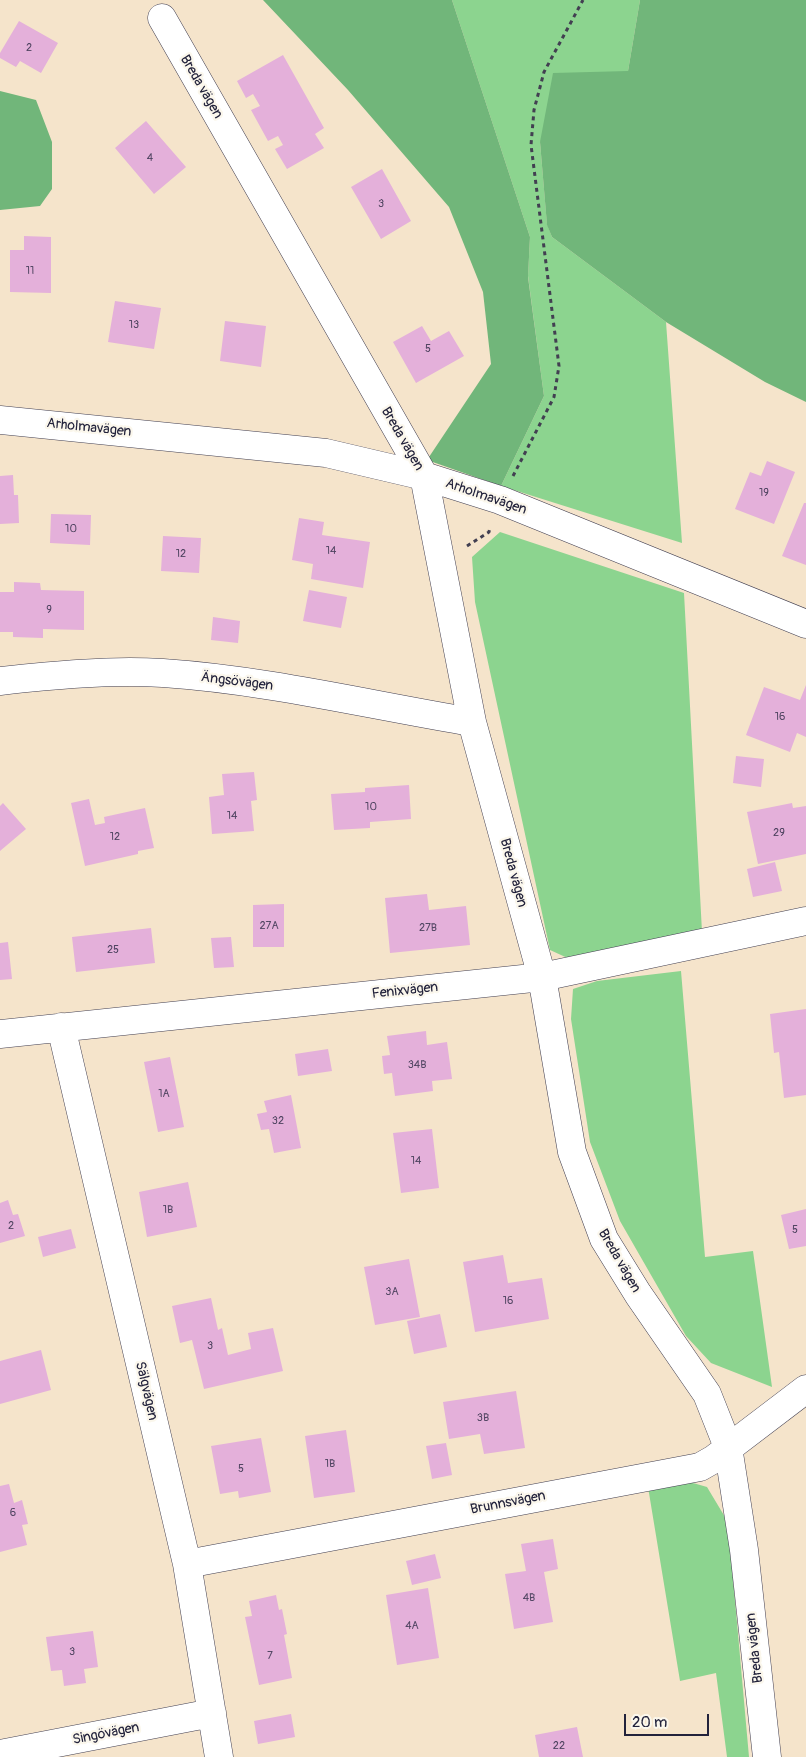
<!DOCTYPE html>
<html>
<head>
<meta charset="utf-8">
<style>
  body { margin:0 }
  #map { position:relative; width:806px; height:1757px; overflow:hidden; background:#f5e4cb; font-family:Pangolin,sans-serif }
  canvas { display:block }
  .scale { position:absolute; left:624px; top:1714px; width:85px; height:22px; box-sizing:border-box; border:2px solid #22223b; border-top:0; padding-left:6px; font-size:15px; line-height:18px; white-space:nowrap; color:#22223b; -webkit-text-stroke:4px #fbf7ec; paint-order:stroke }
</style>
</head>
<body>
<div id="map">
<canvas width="806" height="1757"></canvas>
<div class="scale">20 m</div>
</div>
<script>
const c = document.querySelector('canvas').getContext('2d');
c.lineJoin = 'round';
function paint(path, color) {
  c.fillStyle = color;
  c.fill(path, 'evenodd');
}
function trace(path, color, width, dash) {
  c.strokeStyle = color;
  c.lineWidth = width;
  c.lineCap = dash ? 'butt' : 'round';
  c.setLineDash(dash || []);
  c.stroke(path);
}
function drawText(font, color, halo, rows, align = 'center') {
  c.font = font + ' Pangolin,sans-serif';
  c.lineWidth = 4.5;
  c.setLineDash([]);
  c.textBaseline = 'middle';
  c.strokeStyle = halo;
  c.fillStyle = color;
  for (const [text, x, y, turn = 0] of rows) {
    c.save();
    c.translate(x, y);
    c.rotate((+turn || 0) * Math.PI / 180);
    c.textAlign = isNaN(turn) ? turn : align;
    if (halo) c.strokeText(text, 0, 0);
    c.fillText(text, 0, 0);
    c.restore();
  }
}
paint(new Path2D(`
  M452,0H640L628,71L540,142L547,224L552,237L666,322L682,543L501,486L544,396L528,276L530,237Z
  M500,532L684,593L702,932L572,960L550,950L475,602L472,557Z
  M681,971L705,1257L753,1251L772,1387L711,1363L686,1336L620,1221L590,1142L571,1019L573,989L597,981Z
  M669,1483H693L707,1487L728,1522L749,1757H727L716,1673L680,1681L648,1487Z`), '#8cd48f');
paint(new Path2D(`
  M263,0H452L530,237L528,277L544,396L501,486L427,460L491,364L483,292L449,207L348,90Z
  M640,0H806V402L765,382L666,322L552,237L547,225L540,142L553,73L628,71Z
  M0,91L36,100L52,142V189L40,206L0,210Z`), '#71b67a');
paint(new Path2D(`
  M19,21L58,43L41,73L20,61L16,67L0,58V53Z
  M283,55L324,128L315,134L324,148L287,169L275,149L283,145L278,136L268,141L251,110L260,106L253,94L246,98L237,81Z
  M146,121L186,167L154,194L115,148Z
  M382,169L411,221L381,239L351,187Z
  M24,236L51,237V293L10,292V250H24Z
  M115,301L161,308L154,349L108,342Z
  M225,321L266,326L261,367L220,361Z
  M422,326L431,341L449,331L464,356L416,383L393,342Z
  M767,461L795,472L774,524L735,509L750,472L761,476Z
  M13,475L14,495H18L19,523L0,524V476Z
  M804,503H806V565L782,556Z
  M51,514L91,515L90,545L50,543Z
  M299,518L324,522L322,535L370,542L363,588L311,579L313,564L292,560Z
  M163,536L201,538L199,573L161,571Z
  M14,582L40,583L41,590L84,591V630L43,629V638L13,637V632H0V592H14Z
  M309,590L347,597L341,628L303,621Z
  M213,617L240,621L238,643L211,640Z
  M806,685V737L797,733L790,752L746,735L764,687L800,700Z
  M736,756L764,759L761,787L733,783Z
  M254,772L257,800L251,801L254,831L212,834L209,797L224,795L222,774Z
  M409,785L411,819L370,822V828L334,830L331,794L365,792V788Z
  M89,799L95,825L105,823L104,817L145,808L154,848L138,851V854L85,866L71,803Z
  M3,803L26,829L0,851V806Z
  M792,803L793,808L806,806V854L758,864L747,812Z
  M775,862L782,891L753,897L747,869Z
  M427,894L429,910L466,906L470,945L390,953L385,898Z
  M284,904V947H253V905Z
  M151,928L155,963L76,972L72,937Z
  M231,937L234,967L214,968L211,938Z
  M8,942L12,979L0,980V943Z
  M806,1009V1095L784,1098L779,1052L774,1053L770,1014Z
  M426,1031L427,1045L447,1042L452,1079L432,1081L433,1091L395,1096L392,1073L384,1074L382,1056L390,1055L387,1036Z
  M328,1049L332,1071L298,1076L295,1054Z
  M170,1057L184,1127L158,1132L144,1062Z
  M291,1095L301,1148L274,1153L269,1129L261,1130L257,1114L267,1112L264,1101Z
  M432,1129L439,1188L401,1193L393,1133Z
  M188,1182L197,1227L147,1237L139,1192Z
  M8,1200L13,1215L18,1214L25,1236L0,1243V1203Z
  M806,1209V1246L789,1249L781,1215Z
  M71,1229L76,1248L43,1257L38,1237Z
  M503,1255L508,1283L542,1278L549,1319L475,1332L463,1262Z
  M409,1259L420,1317L375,1325L364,1267Z
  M211,1298L218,1330L222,1328L228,1355L251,1349L248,1333L273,1328L283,1371L204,1389L192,1340L180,1343L172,1306Z
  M440,1314L447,1347L414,1354L407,1321Z
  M41,1350L51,1390L0,1404V1361Z
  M516,1391L525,1448L484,1454L480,1434L449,1439L443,1402Z
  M346,1430L355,1492L314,1498L305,1436Z
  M261,1438L271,1492L239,1498L238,1491L220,1494L211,1446Z
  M446,1443L452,1475L432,1479L426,1446Z
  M9,1484L14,1503L22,1500L28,1524L22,1525L27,1545L0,1552V1486Z
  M553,1539L558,1569L544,1572L553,1622L514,1629L505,1574L526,1571L521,1544Z
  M435,1554L441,1578L412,1585L406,1561Z
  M428,1588L439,1658L397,1665L386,1595Z
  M276,1595L279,1610L282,1609L287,1634L284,1635L292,1678L259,1685L245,1617L252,1616L249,1601Z
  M93,1631L98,1667L84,1669L86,1683L64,1686L62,1670L51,1671L46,1637Z
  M291,1714L295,1737L258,1744L254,1721Z
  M577,1727L583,1757H539L535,1735Z`), '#e4b0da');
const minor = new Path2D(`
  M162,18L424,476L472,722L542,977L572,1152L604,1239L638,1294L707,1394L728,1447L744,1550L767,1757
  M0,420L326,453L424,476L500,500L806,624
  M0,681C54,675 109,670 163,673C267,680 370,705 472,722
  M61,1027L187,1564L219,1757
  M0,1034L542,977L806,921
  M187,1564L700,1467L714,1459L806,1389
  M0,1754L212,1713`);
trace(minor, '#423f51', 29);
trace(new Path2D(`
  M513,476L554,397L559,366L531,145L534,110L544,72L583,0
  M467,546L489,532L490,527`), '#423f51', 3, [4, 4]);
trace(minor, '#fff', 28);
drawText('11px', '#524663', null, [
  ["2",29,48],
  ["4",150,158],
  ["3",381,204],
  ["11",30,271],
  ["13",134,325],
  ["5",428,349],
  ["19",764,493],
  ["10",71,529],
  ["14",331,551],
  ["12",181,554],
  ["9",49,610],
  ["16",780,717],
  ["10",371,807],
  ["14",232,816],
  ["29",779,833],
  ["12",115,837],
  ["27A",269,926],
  ["27B",428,928],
  ["25",113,950],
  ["34B",417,1065],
  ["1A",164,1094],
  ["32",278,1121],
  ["14",416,1161],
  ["1B",168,1210],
  ["2",11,1226],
  ["5",795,1230],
  ["3A",392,1292],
  ["16",508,1301],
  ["3",210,1346],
  ["3B",483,1418],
  ["1B",330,1464],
  ["5",241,1469],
  ["6",13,1513],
  ["4B",529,1598],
  ["4A",412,1626],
  ["3",72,1652],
  ["7",270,1656],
  ["22",559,1746]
]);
drawText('14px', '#22223b', '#fbf7ec', [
  ["Breda vägen",201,87,60],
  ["Arholmavägen",89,428,6],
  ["Breda vägen",402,439,60],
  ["Arholmavägen",486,497,19],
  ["Ängsövägen",237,682,7],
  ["Breda vägen",513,873,75],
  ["Fenixvägen",405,991,-6],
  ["Breda vägen",619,1261,60],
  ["Sälgvägen",146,1391,77],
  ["Brunnsvägen",508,1503,-11],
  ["Breda vägen",755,1648,-96],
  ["Singövägen",106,1734,-11]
]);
</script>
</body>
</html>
